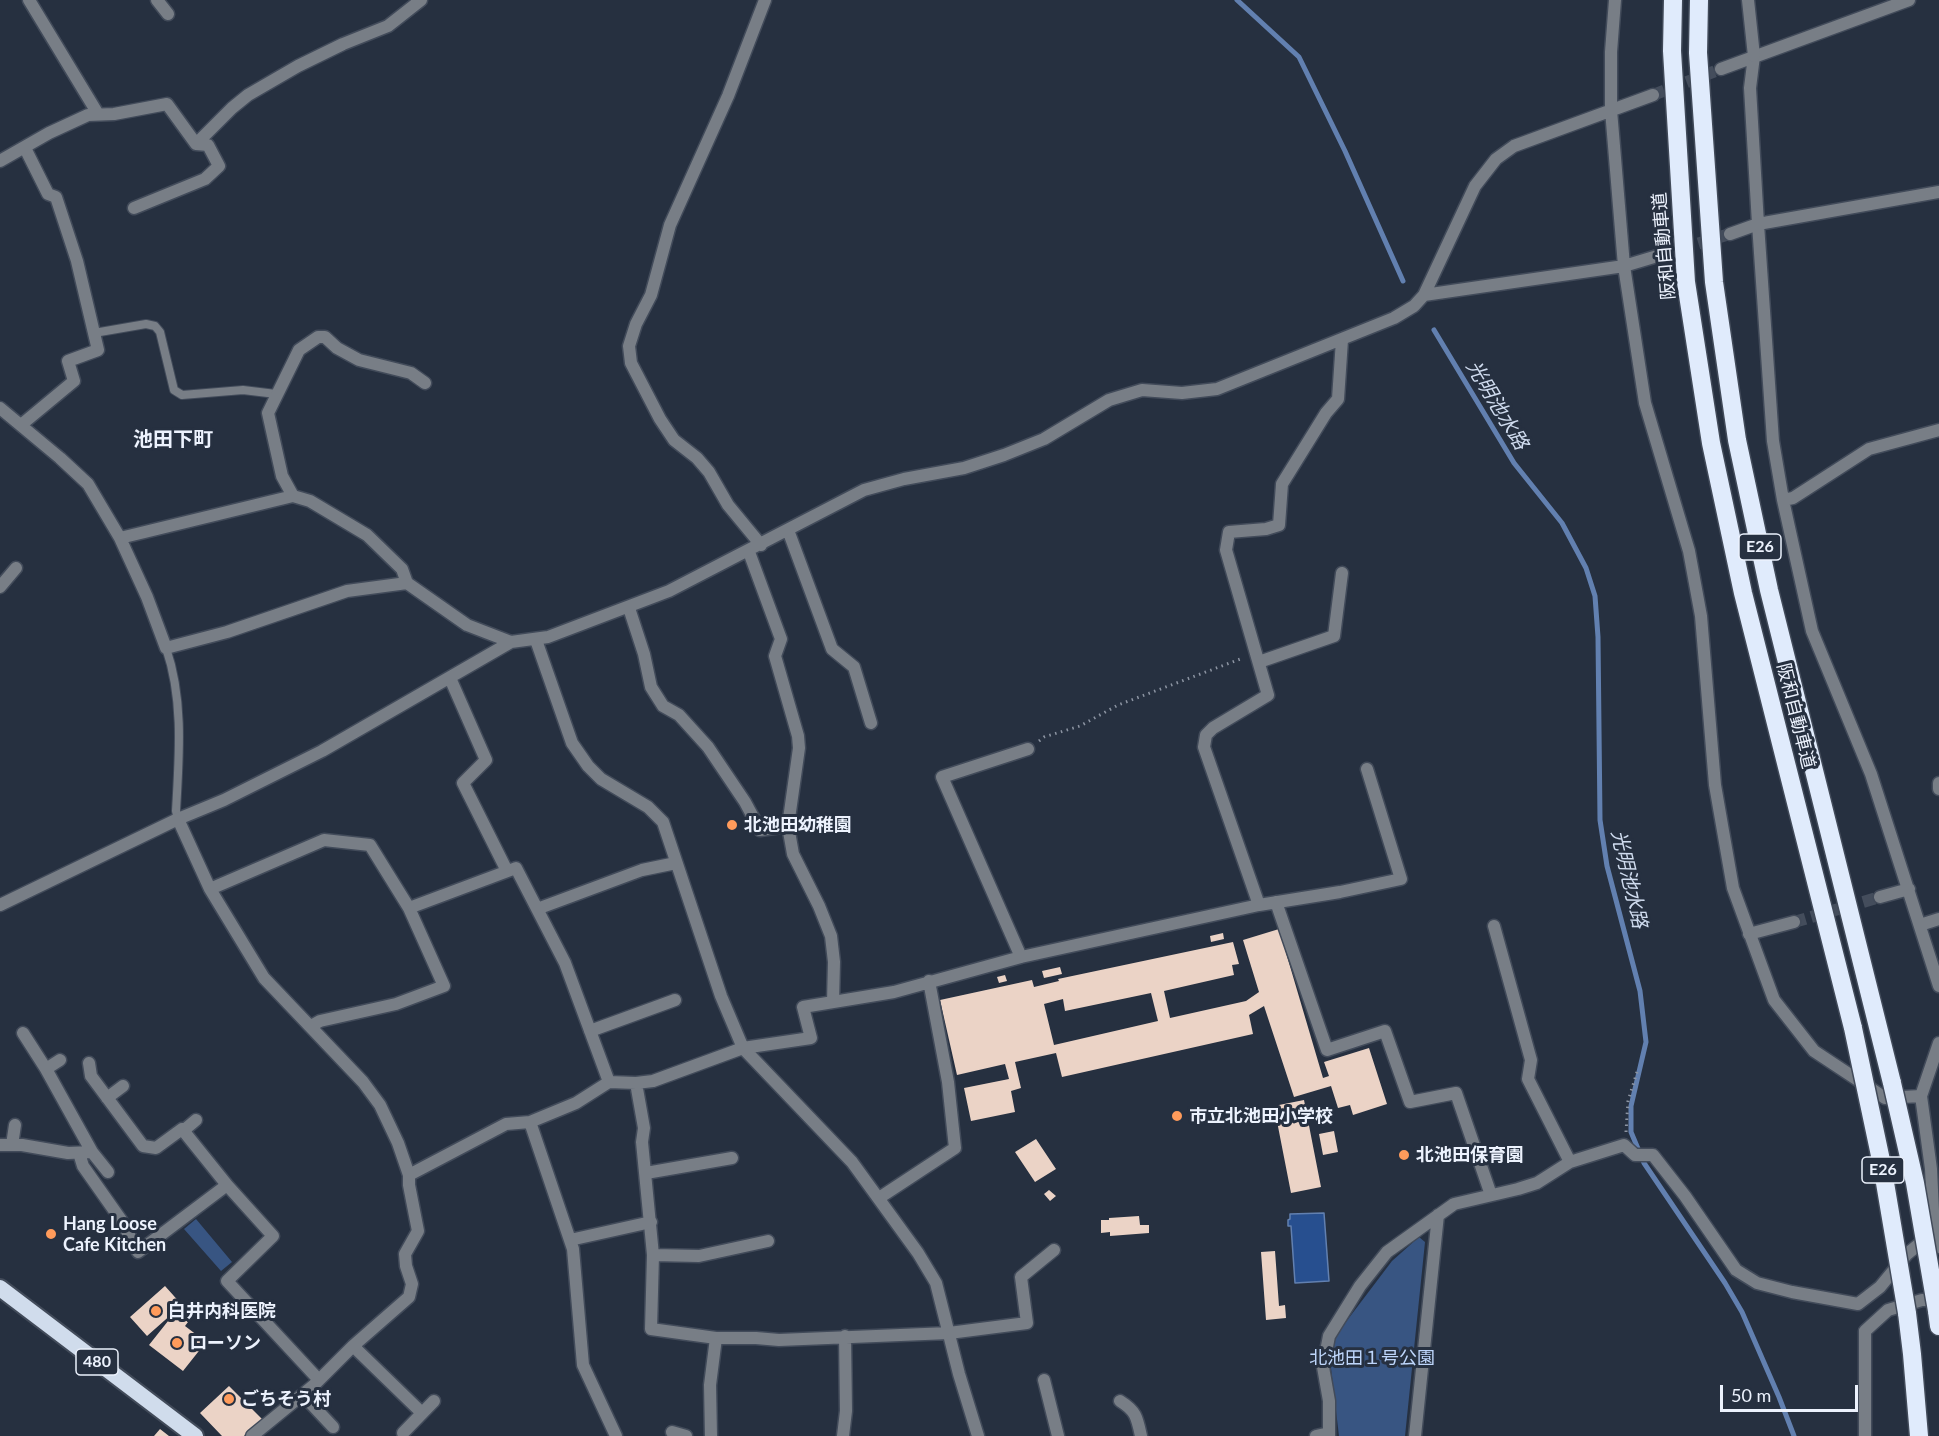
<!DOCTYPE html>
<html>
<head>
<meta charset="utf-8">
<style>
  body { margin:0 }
  #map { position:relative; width:1939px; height:1436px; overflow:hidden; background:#263040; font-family:Lato,sans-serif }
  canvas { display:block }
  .scale { position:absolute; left:1720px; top:1385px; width:138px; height:27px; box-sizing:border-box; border:3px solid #ecf2fd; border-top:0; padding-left:8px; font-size:18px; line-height:21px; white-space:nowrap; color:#ecf2fd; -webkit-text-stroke:4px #263040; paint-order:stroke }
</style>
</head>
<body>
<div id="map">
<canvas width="1939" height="1436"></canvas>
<div class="scale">50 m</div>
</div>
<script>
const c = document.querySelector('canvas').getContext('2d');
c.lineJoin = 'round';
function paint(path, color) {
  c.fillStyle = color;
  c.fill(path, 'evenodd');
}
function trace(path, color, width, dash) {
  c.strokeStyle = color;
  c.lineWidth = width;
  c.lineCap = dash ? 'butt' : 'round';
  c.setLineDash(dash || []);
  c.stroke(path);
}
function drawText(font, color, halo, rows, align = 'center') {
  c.font = font + ' Lato,"Noto Sans JP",sans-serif';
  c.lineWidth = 6;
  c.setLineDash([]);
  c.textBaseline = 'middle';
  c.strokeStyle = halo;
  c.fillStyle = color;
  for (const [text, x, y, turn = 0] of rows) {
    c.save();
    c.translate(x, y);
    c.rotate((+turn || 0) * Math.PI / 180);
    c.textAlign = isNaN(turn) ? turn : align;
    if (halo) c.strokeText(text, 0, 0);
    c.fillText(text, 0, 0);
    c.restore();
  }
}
paint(new Path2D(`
  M196,1219L232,1262L221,1271L184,1229Z
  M1419,1237L1425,1242L1405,1436H1339L1330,1360L1336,1335L1392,1261Z`), '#385582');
const water = new Path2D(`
  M1324,1213L1329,1281L1295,1283L1291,1226H1288V1220L1290,1219V1214Z`);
paint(water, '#274f8f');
trace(water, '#6280b0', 1.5);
trace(new Path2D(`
  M1237,0L1299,57L1345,151L1403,281
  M1434,330L1514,463L1562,523L1586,568L1595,596L1598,637L1600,820L1607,866L1640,991L1646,1042L1631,1106V1132L1644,1163L1725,1283L1742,1312L1779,1397L1794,1436`), '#6280b0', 5);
paint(new Path2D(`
  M1279,929L1323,1078L1329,1076L1324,1062L1369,1048L1387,1104L1353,1115L1350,1105L1338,1108L1331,1086L1294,1097L1264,1006L1249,1015L1253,1034L1062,1077L1056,1053L1015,1062L1021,1088L1011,1091L1015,1112L971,1121L964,1088L1009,1079L1005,1064L957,1075L940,1000L1032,980L1034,987L1059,981L1058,979L1233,942L1239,964L1232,965L1234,975L1164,991L1170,1018L1246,1001L1259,992L1243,940ZM1151,993L1158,1021L1054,1045L1044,1004L1063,999L1065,1011Z
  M1223,933L1224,939L1211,942L1210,936Z
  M1060,967L1062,974L1044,978L1042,971Z
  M1005,975L1007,981L999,983L997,977Z
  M1304,1100L1321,1187L1291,1193L1274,1106Z
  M1334,1131L1338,1152L1323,1155L1319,1134Z
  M1036,1139L1056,1169L1035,1182L1015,1152Z
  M1049,1190L1056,1196L1050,1201L1044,1194Z
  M1139,1216L1140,1225H1149V1233L1110,1236V1232L1101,1233V1220H1109V1218Z
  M1275,1251L1279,1306L1285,1305L1286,1318L1266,1320L1261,1252Z
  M165,1286L182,1305L147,1336L130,1317Z
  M177,1314L188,1322L185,1326L206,1342L183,1371L149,1345L172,1316L174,1318Z
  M229,1386L262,1419L244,1436H222L200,1413Z
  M160,1429L169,1436H154Z`), '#ebd3c6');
trace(new Path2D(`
  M1653,95L1721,69
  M1664,254L1730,234
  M1794,922L1880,897`), '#444d5c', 12, [12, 6]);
const service = new Path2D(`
  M94,333L146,324L155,326L160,332L174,390L182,395L243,390L276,394
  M166,648C184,700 179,757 176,811L178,819`);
const minor = new Path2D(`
  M29,0L98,114
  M157,0L168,14
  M1615,0L1611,52V110L1624,266L1645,403L1689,551L1701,616L1715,785L1733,888L1774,1000L1814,1051L1885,1098L1921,1096
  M1754,56L1750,88L1758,224L1773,441L1783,500L1812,631L1871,774L1939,986
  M1721,69L1909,0
  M196,144L232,108L248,95L298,66L343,44L388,26L421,0
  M0,161L49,133L88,115L114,114L167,104L196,144L208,145L219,166L205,179L134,208
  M1730,234L1758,224L1939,192
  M1424,295L1624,266L1664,254
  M0,408L60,458L88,484L120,538L147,597L166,648L227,632L347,591L407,583L467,625L511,642
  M21,425L74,381L68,361L98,350L77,261L56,197L48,194L25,148
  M293,496L282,476L268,413L299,350L318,337H325L337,348L359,360L411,373L425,383
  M1783,500L1793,498L1869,449L1939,430
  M788,530L832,649L854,667L871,723
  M120,538L293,496L310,501L367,535L402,569L407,583
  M761,545L728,505L709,472L697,458L674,440L660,419L631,363L629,346L636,324L651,295L670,225L728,96L765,0
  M749,552L781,639L775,656L798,736L799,748L788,826L793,854L819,906L831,936L834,962L833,1002
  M0,587L16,568
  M629,608L644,654L651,687L663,706L679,715L708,747L745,802L760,830L788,826
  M536,640L572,743L588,766L601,779L648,807L663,822L721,996L743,1048L852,1162L918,1253L936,1283L959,1374L978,1436
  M1259,662L1334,636L1342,573
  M450,678L486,760L463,783L507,871
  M1939,783V789
  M178,819L210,889L264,978L363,1082L380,1105L398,1143L409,1175V1185L418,1231L405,1254L406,1266L412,1284L409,1297L353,1346L313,1386L252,1436
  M210,889L324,840L370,845L409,908L516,868L565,963L609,1082
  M1880,897L1909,889
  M1276,902L1327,1050L1385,1031L1410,1102L1456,1093L1491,1195
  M0,905L178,819L224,800L322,751L511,642L548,637L669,591L864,490L904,479L964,468L1004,455L1044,439L1109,400L1142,390L1182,393L1217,389L1394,318L1414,306L1424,295L1475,186L1496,159L1514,146L1653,95
  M1259,905L1204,747L1206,735L1213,728L1268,695L1226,550L1229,532L1266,529L1279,525L1282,484L1326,413L1338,399L1342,340
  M537,909L642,870L676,863
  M1920,925L1939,919
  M1494,926L1531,1060L1528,1079L1570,1162
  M1749,934L1794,922
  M1021,957L942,777L1028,749
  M311,1026L320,1021L396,1004L444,986L409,908
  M590,1031L675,1000
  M1939,1043L1921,1096L1931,1169L1934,1231L1939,1247
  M89,1063L91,1076L143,1146L156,1148L182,1129L227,1185L273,1236L227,1281L319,1380
  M46,1069L60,1060
  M636,1083L644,1128L642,1142L653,1255L651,1329L716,1338H756L779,1340L949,1333L1027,1323L1021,1277L1054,1250
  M107,1098L123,1086
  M530,1122L573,1249L583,1365L616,1436
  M183,1131L196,1120
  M0,1145H22L68,1153L92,1152L46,1069L23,1033
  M12,1145L15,1125
  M92,1152L108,1172
  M79,1153L83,1166L121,1220L138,1252L227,1185
  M646,1173L732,1158
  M409,1175L506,1124L530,1122L576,1103L609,1082L636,1083L653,1081L743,1048L811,1038L803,1007L894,992L1021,957L1259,905L1340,892L1401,879L1367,769
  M879,1198L955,1148L948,1082L929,981
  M570,1240L651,1222
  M653,1255L699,1256L768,1241
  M353,1346L422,1413
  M1044,1380L1058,1436
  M303,1395L333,1427
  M1120,1401C1136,1411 1137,1417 1141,1436
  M672,1432L686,1436
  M403,1433L434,1401
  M711,1436L710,1385L716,1338
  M843,1436L846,1411L845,1336
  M1316,1436L1329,1433
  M1329,1436V1401L1323,1367L1329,1336L1360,1286L1387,1252L1454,1204L1518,1189L1537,1183L1570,1162L1624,1145L1635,1155H1653L1685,1196L1736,1270L1757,1283L1792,1292L1858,1304L1880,1287L1907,1254L1939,1228
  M1415,1436L1438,1215
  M1865,1436V1331L1888,1310L1922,1300H1939`);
const tertiary = new Path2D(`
  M1748,0L1754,56`);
const trunk = new Path2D(`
  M0,1288L195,1436`);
const motorway = new Path2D(`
  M1673,0L1672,51L1686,282L1711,443L1743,593L1853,1028
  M1699,0L1698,53L1714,282L1737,440L1769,590L1892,1083
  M1937,1311L1939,1326
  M1907,1313L1912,1354L1919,1436`);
trace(service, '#424b5a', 10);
trace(minor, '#424b5a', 15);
trace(tertiary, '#424b5a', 15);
trace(trunk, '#424b5a', 20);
trace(motorway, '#424b5a', 21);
trace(new Path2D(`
  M1039,741L1044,737L1080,726L1118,705L1243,658
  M1626,1132L1628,1101L1637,1072`), '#8c94a2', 3, [1.5, 4.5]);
trace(service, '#787e86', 8);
trace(minor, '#787e86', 12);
trace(tertiary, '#787e86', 12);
trace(trunk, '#d0dcec', 16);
trace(motorway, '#e0ebfc', 18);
const motorwayBridge = new Path2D(`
  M1853,1028L1882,1165L1907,1313
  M1892,1083L1915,1183L1937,1311`);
trace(motorwayBridge, '#424b5a', 21, []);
trace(motorwayBridge, '#e0ebfc', 18);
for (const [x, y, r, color] of [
  [732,825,6,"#ff9b5b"],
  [1177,1116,6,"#ff9b5b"],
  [1404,1155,6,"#ff9b5b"],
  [51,1234,6,"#ff9b5b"],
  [156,1311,6,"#ff9b5b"],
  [177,1343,6,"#ff9b5b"],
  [229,1399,6,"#ff9b5b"]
]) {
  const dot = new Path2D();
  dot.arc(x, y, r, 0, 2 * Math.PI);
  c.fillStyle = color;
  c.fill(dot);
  trace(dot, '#263040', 2);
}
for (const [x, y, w] of [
  [1760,547,42],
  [1883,1170,42],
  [97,1362,42]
]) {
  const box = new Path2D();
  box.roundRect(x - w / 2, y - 13, w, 26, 4.5);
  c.fillStyle = '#263040';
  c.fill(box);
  trace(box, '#ecf2fd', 1.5);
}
drawText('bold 16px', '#ecf2fd', null, [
  ["E26",1760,547],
  ["E26",1883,1170],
  ["480",97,1362]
]);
drawText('18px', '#ecf2fd', '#263040', [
  ["阪和自動車道",1664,246,-95],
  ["阪和自動車道",1796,716,76]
]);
drawText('bold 18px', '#ecf2fd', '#263040', [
  ["北池田幼稚園",744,825],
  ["市立北池田小学校",1189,1116],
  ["北池田保育園",1416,1155],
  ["Hang Loose",63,1224],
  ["Cafe Kitchen",63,1245],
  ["白井内科医院",168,1311],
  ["ローソン",189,1343],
  ["ごちそう村",241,1399]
], 'left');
drawText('18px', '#bed6fb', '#263040', [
  ["北池田１号公園",1372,1358]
]);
drawText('italic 20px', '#d0dcef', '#263040', [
  ["光明池水路",1497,405,59],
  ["光明池水路",1629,879,77]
]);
drawText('bold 20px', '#ecf2fd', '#263040', [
  ["池田下町",173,440]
]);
</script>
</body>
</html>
